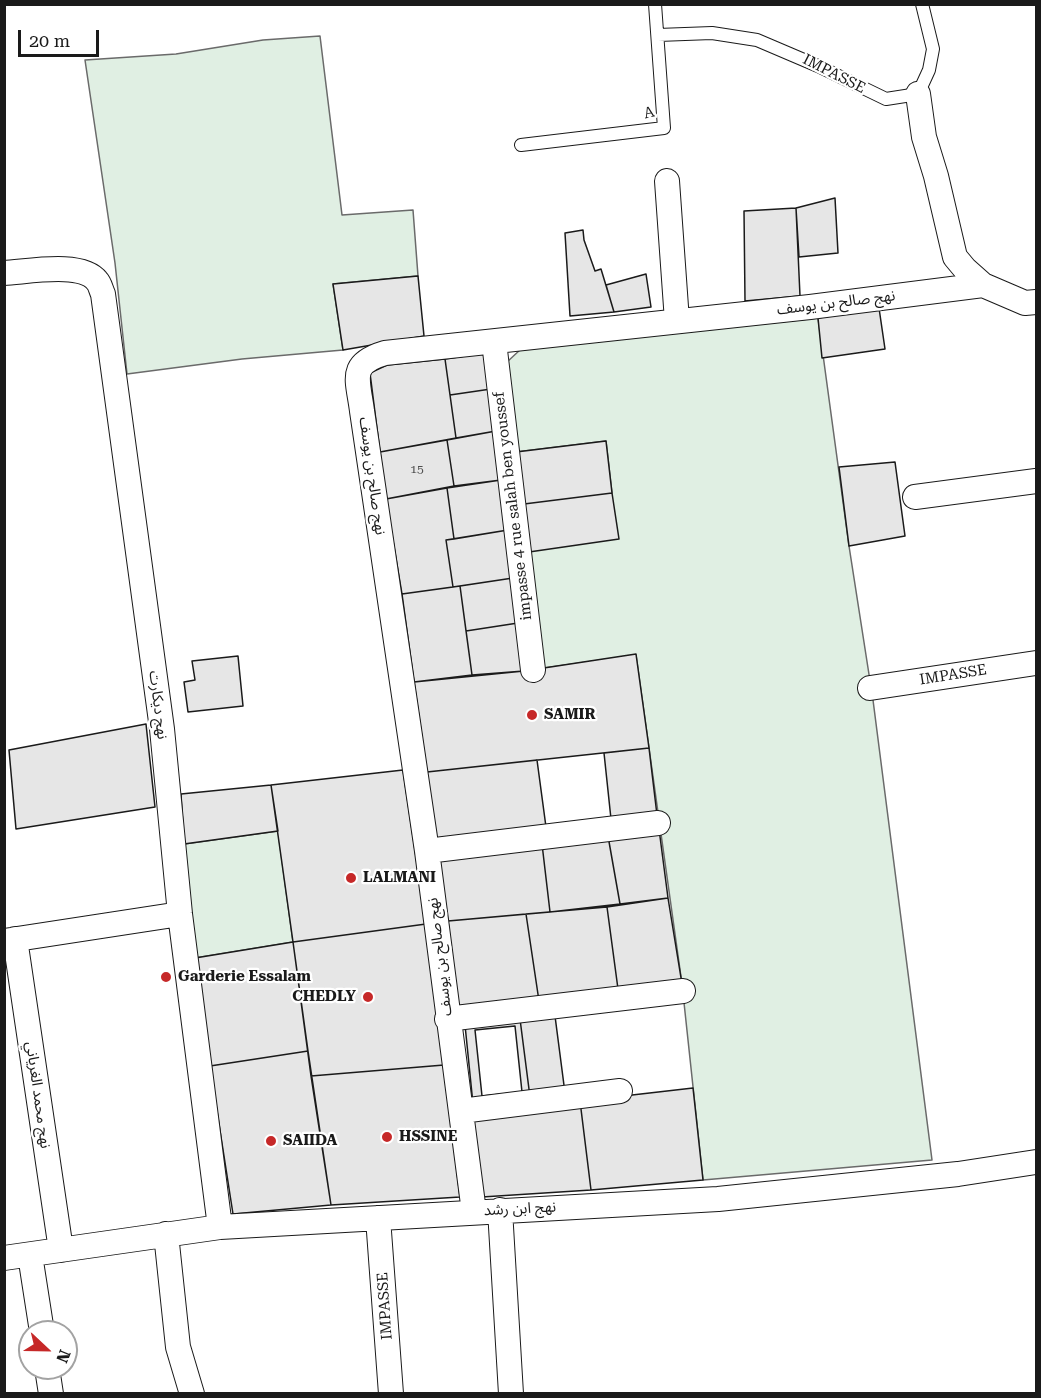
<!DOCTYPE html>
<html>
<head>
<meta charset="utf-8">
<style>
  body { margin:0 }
  #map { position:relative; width:1041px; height:1398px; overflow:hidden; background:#fff; font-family:"Roboto Serif",serif }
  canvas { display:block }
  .frame { position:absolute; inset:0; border:6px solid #1a1a1a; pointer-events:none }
  .north { position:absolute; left:18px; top:1320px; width:60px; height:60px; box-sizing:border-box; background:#fff; border:2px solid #a3a3a3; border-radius:50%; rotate:112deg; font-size:16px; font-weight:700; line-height:24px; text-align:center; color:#1a1a1a }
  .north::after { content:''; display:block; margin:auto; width:21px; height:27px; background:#c62828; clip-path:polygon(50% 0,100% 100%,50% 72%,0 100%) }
  .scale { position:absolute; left:18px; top:30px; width:81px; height:27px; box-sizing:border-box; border:3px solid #1a1a1a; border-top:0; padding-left:8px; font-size:18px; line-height:21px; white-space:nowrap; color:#1a1a1a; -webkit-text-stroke:4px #fff; paint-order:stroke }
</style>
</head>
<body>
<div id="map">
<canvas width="1041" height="1398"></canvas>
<div class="frame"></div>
<div class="north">N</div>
<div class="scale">20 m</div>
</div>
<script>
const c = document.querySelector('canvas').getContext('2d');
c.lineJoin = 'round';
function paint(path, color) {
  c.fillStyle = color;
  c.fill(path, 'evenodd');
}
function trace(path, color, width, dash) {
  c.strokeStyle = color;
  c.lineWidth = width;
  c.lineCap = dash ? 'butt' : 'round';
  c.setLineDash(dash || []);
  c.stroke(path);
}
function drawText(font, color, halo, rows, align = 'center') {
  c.font = font + ' "Roboto Serif","Noto Sans Arabic",serif';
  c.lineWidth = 4.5;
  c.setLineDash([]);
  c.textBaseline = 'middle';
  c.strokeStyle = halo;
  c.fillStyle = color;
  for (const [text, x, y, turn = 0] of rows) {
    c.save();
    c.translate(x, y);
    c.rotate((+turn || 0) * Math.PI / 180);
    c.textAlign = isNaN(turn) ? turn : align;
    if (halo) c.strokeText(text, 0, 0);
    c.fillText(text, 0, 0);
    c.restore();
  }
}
const green = new Path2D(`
  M320,36L342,215L413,210L418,276L333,284L343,350L242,359L127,374L115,263L85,60L176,54L263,40Z
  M818,318L849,546L873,700L932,1160L703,1180L682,984L636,655L544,668L529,552L612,493L606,441L516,452L507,362L521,349Z
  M278,831L293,942L195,958L184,844Z`);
paint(green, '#e0efe3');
trace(green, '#6a6a6a', 1.5);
const building = new Path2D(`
  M835,198L838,253L799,257L796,208Z
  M796,208L800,296L745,301L744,211Z
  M583,230L584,240L595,271L601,269L614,312L570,316L565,233Z
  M646,274L651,307L614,312L606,285Z
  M418,276L424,336L343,350L333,284Z
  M879,308L885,349L822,358L818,318Z
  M485,353L491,389L450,395L445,359Z
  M445,359L456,438L380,452L370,373L387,365Z
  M491,389L496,431L456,438L450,395Z
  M496,431L501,480L454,486L447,440Z
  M447,440L454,486L386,499L380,452Z
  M606,441L612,493L524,504L516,452Z
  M895,462L905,536L849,546L839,467Z
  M501,480L508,530L454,539L447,488Z
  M447,488L454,539L446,540L453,587L402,594L386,499Z
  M612,493L619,539L529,552L524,504Z
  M508,530L513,578L453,587L446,540Z
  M513,578L518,623L466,631L460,586Z
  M460,586L472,675L414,682L402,594Z
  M518,623L524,671L472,675L466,631Z
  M636,654L649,748L427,772L414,682L524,671Z
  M238,656L243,706L188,712L184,682L195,680L192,661Z
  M146,724L155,807L16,829L9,750Z
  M649,748L657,815L611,819L604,753Z
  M537,760L546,827L436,840L427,772Z
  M403,770L426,924L293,942L271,785Z
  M271,785L278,831L184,844L181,794Z
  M659,829L668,898L620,904L608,836Z
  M608,836L620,904L550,912L542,844Z
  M542,844L550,912L448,921L438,857Z
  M668,898L682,984L618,989L607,907Z
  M607,907L618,989L539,1001L526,914Z
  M526,914L539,1001L458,1011L448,921Z
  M426,924L444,1065L311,1076L293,942Z
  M293,942L308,1051L210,1066L195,958Z
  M555,1016L565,1093L530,1097L520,1019Z
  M520,1019L530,1097L473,1104L465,1025Z
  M515,1026L522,1092L482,1096L475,1030Z
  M308,1051L331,1205L233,1214L210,1066Z
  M444,1065L460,1197L331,1205L311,1076Z
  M693,1088L703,1180L591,1190L580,1101Z
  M580,1101L591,1190L482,1197L472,1116Z`);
paint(building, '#e6e6e6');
trace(building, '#1a1a1a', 1.5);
const lane = new Path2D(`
  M658,35L712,33L757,40L818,66L886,99L918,94L929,70L933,49L922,4
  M521,145L664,128L655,4`);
const street = new Path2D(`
  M918,94L924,137L936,176L955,257L965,269L983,285L1025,303L1036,302
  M667,181L677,321
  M4,273C27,272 82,261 97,281C100,284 101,290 103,294L162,729L180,914L220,1227
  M494,342L533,670
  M915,497L1036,481
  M870,688L1036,663
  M427,851L658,823
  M15,939L61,1250
  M4,941L180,914
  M447,1019L683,991
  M461,1111L620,1091
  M500,1210L511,1394
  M474,1212L427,851L362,411C358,379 348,364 385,353L810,307L983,285
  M378,1218L391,1394
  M166,1234L178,1347L192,1394
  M30,1255L42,1332
  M4,1258L220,1227L718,1199L958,1174L1036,1162
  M47,1368L51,1394`);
trace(lane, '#1a1a1a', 14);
trace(street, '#1a1a1a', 26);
trace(lane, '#fff', 12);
trace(street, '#fff', 24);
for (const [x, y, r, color] of [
  [532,715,6,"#c62828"],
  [351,878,6,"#c62828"],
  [166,977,6,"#c62828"],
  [368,997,6,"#c62828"],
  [387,1137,6,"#c62828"],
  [271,1141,6,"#c62828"]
]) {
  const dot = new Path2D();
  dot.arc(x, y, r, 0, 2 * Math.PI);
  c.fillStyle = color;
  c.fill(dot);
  trace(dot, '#fff', 2);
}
drawText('12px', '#4d4d4d', null, [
  ["15",417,469]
]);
drawText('15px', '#1a1a1a', '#fff', [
  ["IMPASSE",834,74,27],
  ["A",649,113,-13],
  ["نهج صالح بن يوسف",836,303,-7],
  ["نهج صالح بن يوسف",372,476,82],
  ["impasse 4 rue salah ben youssef",513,506,-97],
  ["IMPASSE",953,675,-9],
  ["نهج ديكارت",158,705,83],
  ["نهج صالح بن يوسف",440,957,-97],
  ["نهج محمد الغرياني",38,1095,82],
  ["نهج ابن رشد",520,1209,-3],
  ["IMPASSE",385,1306,-94]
]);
drawText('bold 15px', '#1a1a1a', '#fff', [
  ["SAMIR",544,715],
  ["LALMANI",363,878],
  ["Garderie Essalam",178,977],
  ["CHEDLY",356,997,"right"],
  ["HSSINE",399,1137],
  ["SAIIDA",283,1141]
], 'left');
</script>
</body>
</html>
